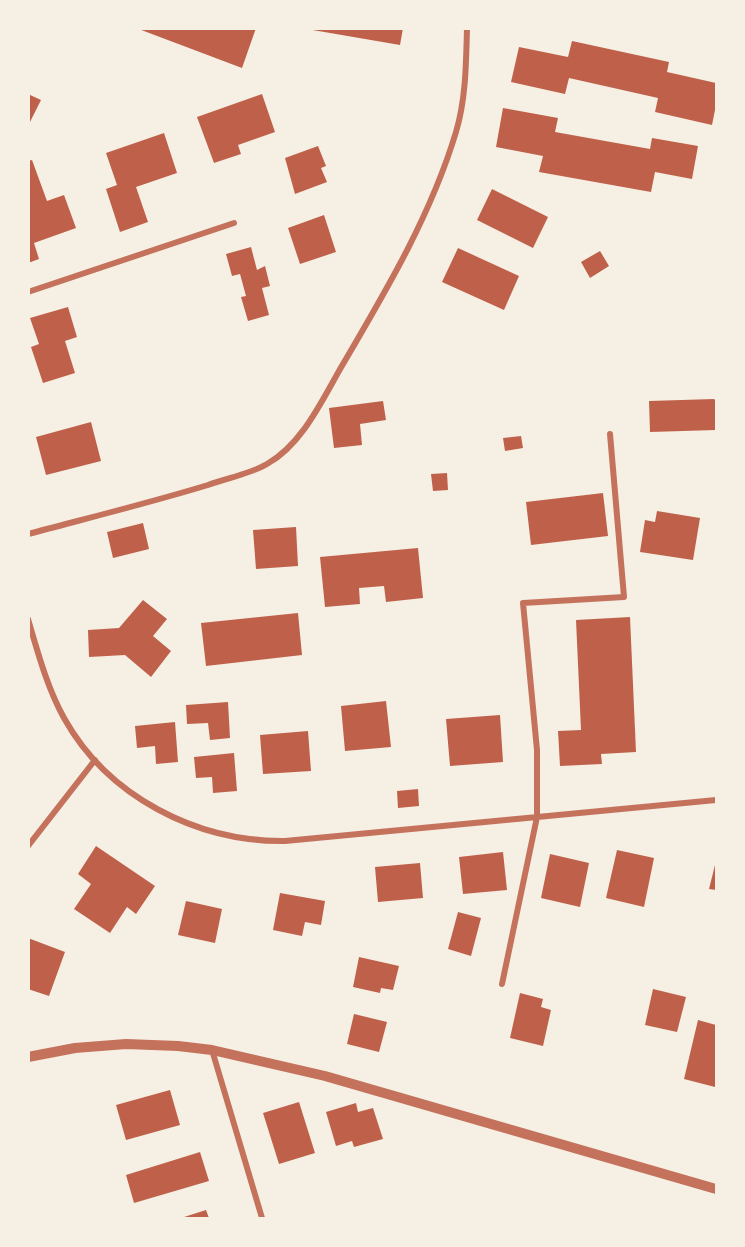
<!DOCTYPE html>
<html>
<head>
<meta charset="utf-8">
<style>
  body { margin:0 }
  #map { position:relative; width:745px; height:1247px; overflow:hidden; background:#f6efe4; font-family:"DejaVu Sans",sans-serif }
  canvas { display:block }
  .frame { position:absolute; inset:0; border:30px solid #f6efe4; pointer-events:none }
</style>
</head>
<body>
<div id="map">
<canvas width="745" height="1247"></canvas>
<div class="frame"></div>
</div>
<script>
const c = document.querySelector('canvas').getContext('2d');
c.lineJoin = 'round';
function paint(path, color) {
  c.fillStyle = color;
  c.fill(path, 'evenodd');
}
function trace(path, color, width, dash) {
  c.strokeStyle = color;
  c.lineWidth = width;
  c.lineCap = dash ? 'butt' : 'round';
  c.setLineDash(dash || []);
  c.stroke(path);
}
paint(new Path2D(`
  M136,28H256L242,68Z
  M301,28H403L400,45Z
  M572,41L669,62L667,72L716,83V105L712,125L655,112L658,98L569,78L565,94L511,82L519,47L568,57Z
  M28,94L41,100L28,126Z
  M262,94L275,132L238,145L241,154L214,163L197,117Z
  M503,108L558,118L555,132L650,149L652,138L698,146L692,179L655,172L651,192L539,172L543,156L496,147Z
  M164,133L177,173L136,187L148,222L120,232L106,189L117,185L106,153Z
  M318,146L326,166L321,168L327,182L295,194L285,158Z
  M32,160L47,201L64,195L76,228L34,243L39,259L28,263V161Z
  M492,189L548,217L533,248L477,220Z
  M324,215L336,252L300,264L288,228Z
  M251,247L257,270L265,266L270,286L262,288L269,315L248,321L241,297L246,296L240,274L232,276L226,254Z
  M458,248L519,276L504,310L442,282Z
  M600,251L609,266L590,278L581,262Z
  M68,307L77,337L65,341L75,373L43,383L31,347L39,344L30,318Z
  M714,399L716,401V430L650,432L649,401Z
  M383,401L386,420L360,424L362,445L334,448L329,408Z
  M91,422L101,461L46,475L36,437Z
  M521,436L523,448L505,451L503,438Z
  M447,473L448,490L433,491L431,474Z
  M603,493L608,536L531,545L526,502Z
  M657,511L700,518L693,560L640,552L645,520L655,522Z
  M143,523L149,549L113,558L107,532Z
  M296,527L298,566L256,569L253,530Z
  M418,548L423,598L386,602L384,586L359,588L360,604L325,607L320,557Z
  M143,600L167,619L153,636L171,651L151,677L125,655L89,657L88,630L119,628Z
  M298,613L302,655L206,666L201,623Z
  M630,617L636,752L601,754L602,764L560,766L558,731L581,730L576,620Z
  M386,701L391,747L345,751L341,706Z
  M228,702L230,738L210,740L208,723L187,724L186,705Z
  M500,715L503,762L450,766L446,719Z
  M175,722L178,762L156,764L155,746L137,748L135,726Z
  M308,731L311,771L263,774L260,735Z
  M234,753L237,791L213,793L212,777L196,778L194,757Z
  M418,789L419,806L398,808L397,791Z
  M96,846L155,886L136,914L127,907L110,933L74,909L91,884L78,874Z
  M617,850L654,858L644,907L606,898Z
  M503,852L507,890L463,894L459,857Z
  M550,854L589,863L580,907L541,898Z
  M716,861V890L709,889Z
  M420,863L423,898L378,902L375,867Z
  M280,893L325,901L321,925L305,922L302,936L273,930Z
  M186,901L222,909L215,943L178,935Z
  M458,912L481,918L471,956L448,949Z
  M28,938L65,952L49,996L28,989Z
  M359,957L399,966L393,990L381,988L380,993L353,987Z
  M653,989L686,997L677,1032L645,1025Z
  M520,993L543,999L541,1007L551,1010L543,1046L510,1038Z
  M354,1014L387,1022L379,1052L347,1044Z
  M698,1020L716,1025L715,1087L684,1079Z
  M170,1090L180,1125L126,1140L116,1105Z
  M299,1102L315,1153L279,1164L263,1113Z
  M356,1103L358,1112L373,1108L383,1139L354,1147L352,1141L336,1146L326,1112Z
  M200,1152L209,1181L134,1203L126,1175Z
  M206,1210L209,1218H181Z`), '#bf614a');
trace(new Path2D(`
  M28,292L234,223
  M28,534C88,518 149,503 208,485C227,478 250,474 267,464C303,444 323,398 343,364C387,289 431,215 456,132C466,99 466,63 467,28
  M28,619C38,653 47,687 64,718C108,797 197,842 285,841L716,800
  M28,846L95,760
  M502,984L537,817V750L523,603L624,597L610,434
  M212,1050L262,1218`), '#c5725c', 6);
trace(new Path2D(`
  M28,1057L75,1048L126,1044L178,1046L212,1050L325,1076L716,1189`), '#c5725c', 10);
</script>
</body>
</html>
